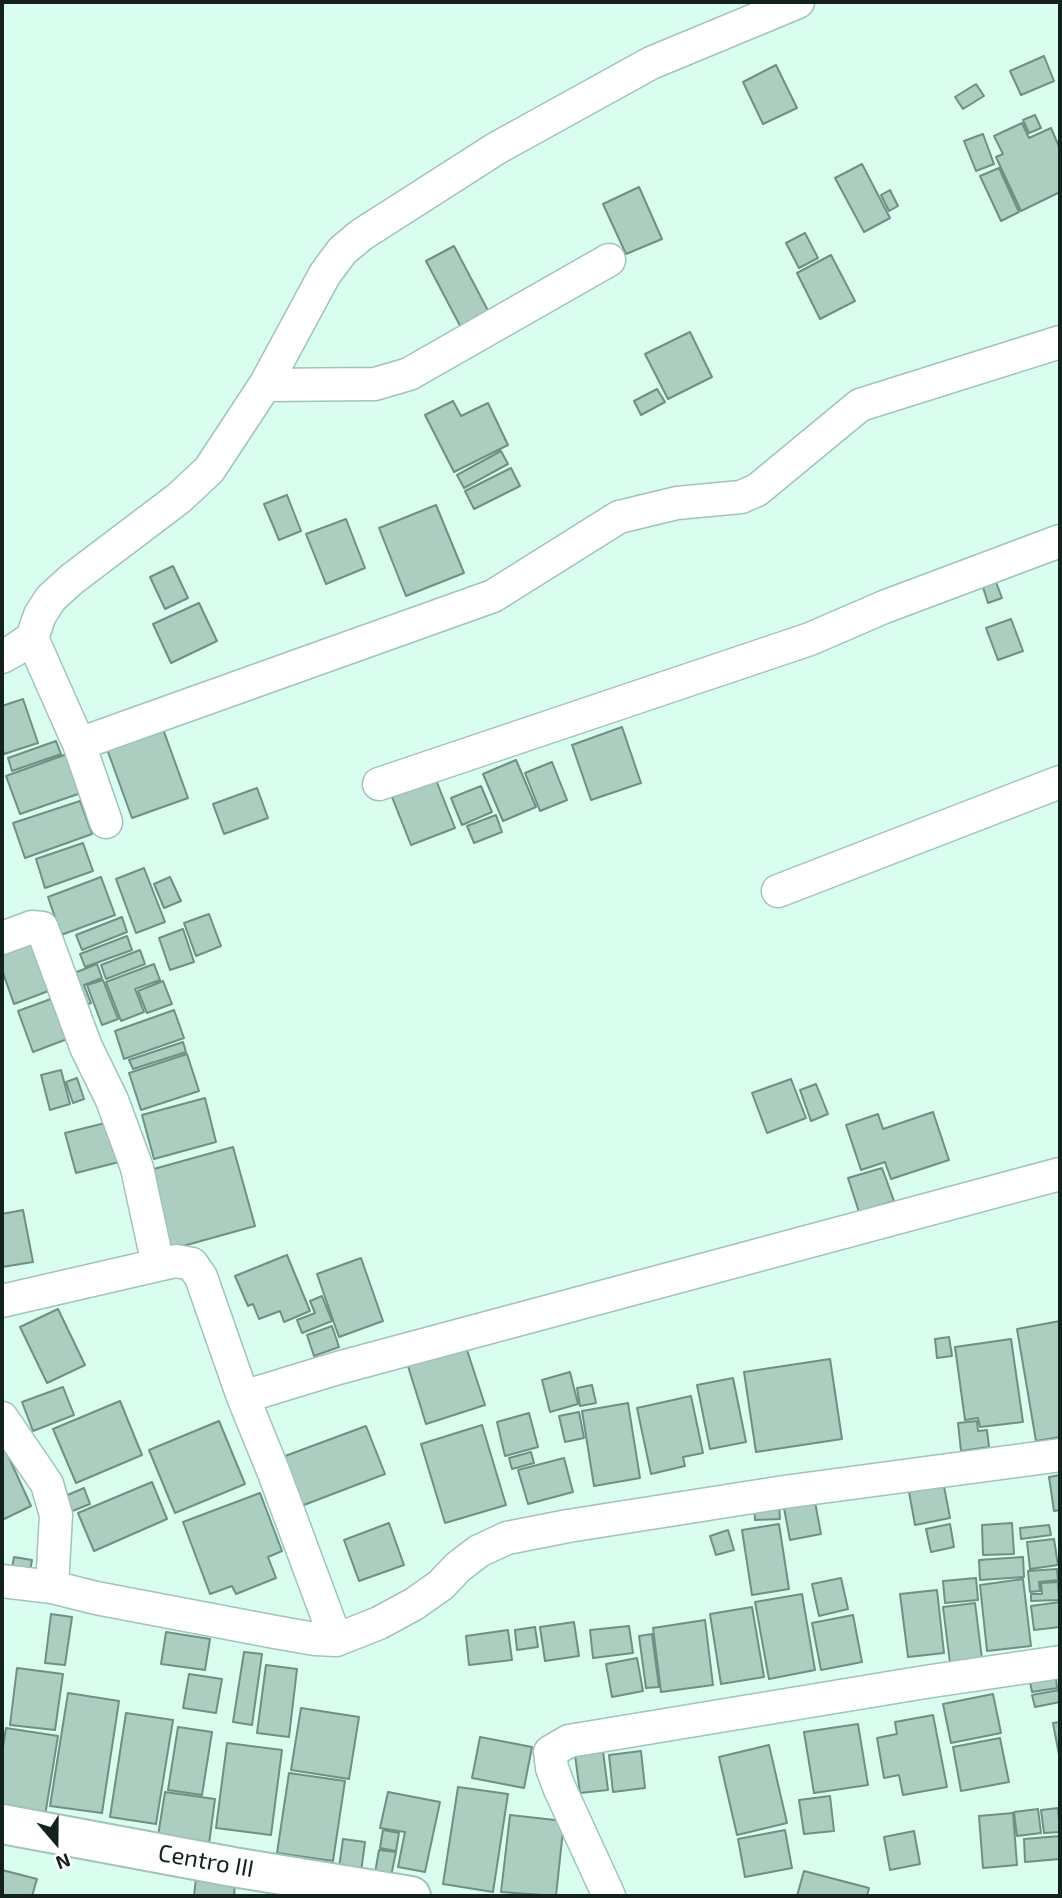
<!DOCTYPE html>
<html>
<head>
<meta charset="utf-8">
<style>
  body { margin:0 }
  #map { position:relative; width:1062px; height:1898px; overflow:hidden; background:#d9fdef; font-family:"Exo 2",sans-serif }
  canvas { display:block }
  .frame { position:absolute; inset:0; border:4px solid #14221d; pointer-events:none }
  .north { position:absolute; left:21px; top:1807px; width:70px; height:70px; -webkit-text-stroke:5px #fff; paint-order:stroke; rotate:160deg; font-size:19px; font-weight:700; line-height:28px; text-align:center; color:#14221d }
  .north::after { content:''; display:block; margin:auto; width:24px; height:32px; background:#14221d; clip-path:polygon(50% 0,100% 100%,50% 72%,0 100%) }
</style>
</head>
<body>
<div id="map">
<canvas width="1062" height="1898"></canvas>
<div class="frame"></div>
<div class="north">N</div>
</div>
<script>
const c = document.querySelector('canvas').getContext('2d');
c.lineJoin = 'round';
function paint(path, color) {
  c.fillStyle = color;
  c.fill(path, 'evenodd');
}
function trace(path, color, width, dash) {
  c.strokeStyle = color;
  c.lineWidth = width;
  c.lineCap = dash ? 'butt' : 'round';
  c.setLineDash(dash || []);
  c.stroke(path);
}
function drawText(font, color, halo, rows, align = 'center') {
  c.font = font + ' "Exo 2",sans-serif';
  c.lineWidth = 5;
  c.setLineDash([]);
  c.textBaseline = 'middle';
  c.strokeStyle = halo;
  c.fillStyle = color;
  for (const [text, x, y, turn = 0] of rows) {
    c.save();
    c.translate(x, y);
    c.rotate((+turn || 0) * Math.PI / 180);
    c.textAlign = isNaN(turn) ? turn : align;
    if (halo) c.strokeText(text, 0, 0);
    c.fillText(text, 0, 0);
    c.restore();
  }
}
const building = new Path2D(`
  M1044,56L1054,81L1021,95L1010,71Z
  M776,65L797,108L763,124L743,82Z
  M976,84L984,96L963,109L955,97Z
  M1035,115L1041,128L1029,133L1023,120Z
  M1022,123L1029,138L1051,128L1060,149V192L1021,211L996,157L1003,154L994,136Z
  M983,134L994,164L976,171L964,141Z
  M862,164L890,218L864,232L835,178Z
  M999,168L1019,212L1001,221L980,176Z
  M639,187L662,239L626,254L603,204Z
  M890,190L898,206L889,211L881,195Z
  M805,233L818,258L799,268L786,243Z
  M454,246L494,322L466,337L426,261Z
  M831,255L855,301L820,319L797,273Z
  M690,332L712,377L668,399L645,354Z
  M657,389L665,402L641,415L634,401Z
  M453,401L461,416L488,403L508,445L454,472L425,415Z
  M501,451L508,464L464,488L457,475Z
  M511,468L520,486L474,509L465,491Z
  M287,495L301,531L279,540L264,504Z
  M436,505L464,573L406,596L379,528Z
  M346,519L365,568L326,584L306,534Z
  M173,566L188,598L165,609L150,577Z
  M993,574L1002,598L988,603L980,578Z
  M199,603L217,641L171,663L153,624Z
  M1011,619L1023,651L998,660L986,628Z
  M23,699L38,743L4,754L2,746V706Z
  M622,727L641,783L591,800L572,745Z
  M163,729L188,798L132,818L107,749Z
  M56,741L61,754L12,771L8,758Z
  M67,754L81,793L20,814L6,776Z
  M516,760L536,807L503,821L483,774Z
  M552,762L567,800L540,811L525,773Z
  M436,780L455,828L411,845L392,797Z
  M481,786L492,812L462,825L451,798Z
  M257,788L268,818L224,834L213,804Z
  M80,801L92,834L25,858L13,823Z
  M496,815L502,832L474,843L467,826Z
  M83,843L93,871L45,888L36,859Z
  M144,868L165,922L136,933L116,879Z
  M101,877L115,915L61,935L48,897Z
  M170,877L181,901L164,908L154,884Z
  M209,914L221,946L196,956L184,923Z
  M122,917L127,932L82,950L76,935Z
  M183,929L194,962L170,970L159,938Z
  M40,934L59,987L14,1004L2,970V947Z
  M127,936L132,950L85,967L80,954Z
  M140,950L145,964L106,979L101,965Z
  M97,964L102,978L84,985L91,1003L76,1009L64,977Z
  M154,964L160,980L135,989L144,1012L121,1021L106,982Z
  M103,980L118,1019L102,1025L87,985Z
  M163,981L172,1004L147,1013L138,991Z
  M59,996L75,1036L33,1052L18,1011Z
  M174,1010L184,1038L124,1059L115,1031Z
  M183,1042L186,1052L133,1069L129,1060Z
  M187,1054L199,1091L141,1110L129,1073Z
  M61,1070L70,1104L50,1110L41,1075Z
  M77,1078L84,1099L73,1103L66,1082Z
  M791,1079L806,1118L767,1133L752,1093Z
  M816,1084L828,1114L811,1121L800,1090Z
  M205,1098L216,1142L154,1159L142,1115Z
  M933,1112L949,1160L891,1179L885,1162L861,1170L846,1125L878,1114L883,1129Z
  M109,1122L119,1162L76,1173L65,1133Z
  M233,1147L255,1226L165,1251L143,1172Z
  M882,1168L894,1201L859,1212L848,1178Z
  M23,1210L33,1262L2,1267V1214Z
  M287,1255L310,1311L284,1322L280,1311L259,1319L253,1304L248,1306L235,1276Z
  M361,1258L383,1321L339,1337L317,1274Z
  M322,1296L332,1321L302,1333L297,1320L315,1313L310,1301Z
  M58,1309L85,1365L47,1383L20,1327Z
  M1060,1321V1437L1036,1441L1017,1329Z
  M332,1326L339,1347L314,1356L307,1335Z
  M949,1337L952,1356L937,1358L935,1339Z
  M1011,1339L1023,1422L980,1427L978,1418L965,1420L955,1347Z
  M465,1344L485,1405L426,1424L407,1363Z
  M830,1359L842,1439L756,1452L744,1372Z
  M570,1372L578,1404L550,1412L542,1380Z
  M733,1378L746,1442L710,1449L697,1385Z
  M592,1385L596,1403L580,1406L577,1388Z
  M63,1387L74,1415L33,1431L22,1402Z
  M691,1396L703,1453L683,1457L685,1466L651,1474L637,1408Z
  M120,1401L142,1455L76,1483L53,1429Z
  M628,1403L640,1478L594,1486L582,1411Z
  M579,1412L584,1438L565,1442L559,1416Z
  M529,1413L538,1447L505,1456L497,1422Z
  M219,1421L245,1484L175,1513L149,1450Z
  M977,1421L978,1431L987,1430L989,1447L961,1451L958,1423Z
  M482,1425L506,1505L445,1523L421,1444Z
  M366,1426L385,1474L296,1508L277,1459Z
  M5,1449L31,1506L2,1520V1451Z
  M531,1452L534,1463L512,1469L509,1458Z
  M564,1458L573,1492L528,1504L518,1470Z
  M1060,1475V1510L1054,1511L1049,1477Z
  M152,1482L167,1519L94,1551L78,1513Z
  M944,1486L950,1518L915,1525L909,1492Z
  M84,1488L90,1504L70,1512L63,1497Z
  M260,1493L282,1551L268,1557L276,1578L236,1594L232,1586L210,1594L183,1522Z
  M815,1502L821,1534L790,1540L784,1508Z
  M779,1504L780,1519L755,1520L754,1505Z
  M389,1523L404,1565L359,1581L344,1540Z
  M1012,1523L1014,1554L983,1555L982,1525Z
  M779,1524L789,1589L752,1595L742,1530Z
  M950,1524L954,1547L931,1552L926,1529Z
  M1049,1525L1051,1535L1021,1539L1020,1528Z
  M728,1530L734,1550L716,1555L710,1536Z
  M1054,1539L1058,1565L1030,1569L1027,1542Z
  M14,1557L32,1560L29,1577L11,1574Z
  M1023,1557L1024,1577L980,1580L979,1560Z
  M1057,1569L1058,1580L1039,1582L1040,1591L1030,1592L1028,1571Z
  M841,1578L848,1609L819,1616L812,1584Z
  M976,1578L978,1600L945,1603L943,1581Z
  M1023,1579L1031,1646L987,1651L980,1585Z
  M1058,1582L1059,1600L1031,1601V1594H1042L1041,1583Z
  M937,1590L944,1653L908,1657L900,1594Z
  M802,1594L815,1670L769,1679L755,1602Z
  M1060,1602V1627L1034,1630L1031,1606Z
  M975,1603L982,1659L950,1663L943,1607Z
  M752,1607L764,1677L721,1684L710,1614Z
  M51,1614L72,1617L65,1665L45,1663Z
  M853,1615L862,1662L821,1670L812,1623Z
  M705,1620L713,1685L661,1692L653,1628Z
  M574,1622L579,1656L545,1661L540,1627Z
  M629,1626L633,1653L593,1658L590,1630Z
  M535,1627L538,1647L517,1650L515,1630Z
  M508,1630L512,1660L469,1665L466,1636Z
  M166,1632L210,1639L205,1670L161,1664Z
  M652,1634L659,1687L646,1688L639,1636Z
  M244,1652L262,1654L252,1725L233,1722Z
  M637,1658L643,1691L612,1697L606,1664Z
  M266,1665L297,1669L289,1737L257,1733Z
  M17,1668L63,1674L55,1730L10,1725Z
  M189,1674L222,1679L216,1713L183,1708Z
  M1056,1678L1057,1688L1032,1692L1030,1682Z
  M1059,1690L1060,1702L1035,1707L1032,1695Z
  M68,1693L119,1701L102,1813L50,1806Z
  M993,1694L1001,1733L951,1743L943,1704Z
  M301,1708L359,1717L349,1779L291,1770Z
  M126,1713L173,1720L156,1824L110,1817Z
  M933,1715L947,1787L903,1795L899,1775L884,1778L877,1738L897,1734L895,1722Z
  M1060,1722V1760L1053,1723Z
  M858,1724L868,1785L814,1793L804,1732Z
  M178,1727L212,1732L202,1795L168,1790Z
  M6,1728L58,1736L44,1822L2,1815V1753Z
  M480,1737L532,1747L524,1788L472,1778Z
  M1000,1738L1009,1782L961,1791L953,1747Z
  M227,1743L282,1750L271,1835L216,1828Z
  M769,1745L787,1823L737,1835L719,1757Z
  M603,1751L608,1790L580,1793L575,1755Z
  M641,1751L645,1788L613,1792L609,1755Z
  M289,1773L345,1781L333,1861L277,1853Z
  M458,1787L508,1794L493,1892L443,1884Z
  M165,1792L215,1799L209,1844L158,1836Z
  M388,1792L440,1802L425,1872L398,1867L405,1832L380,1828Z
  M830,1796L834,1831L804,1834L799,1800Z
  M1058,1808L1060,1832L1044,1833L1041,1810Z
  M1038,1809L1041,1833L1017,1836L1014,1812Z
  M1013,1813L1017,1865L983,1868L979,1816Z
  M510,1815L564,1821L556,1896L501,1892Z
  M383,1830L399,1833L396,1851L380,1848Z
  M785,1830L792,1868L745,1877L738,1839Z
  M914,1831L920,1864L890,1870L884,1837Z
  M1060,1836V1859L1025,1862L1024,1839Z
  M343,1839L365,1842L361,1872L339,1868Z
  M379,1850L396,1852L391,1876L375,1873Z
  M2,1870L37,1879L32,1896H2Z
  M804,1871L869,1888L867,1896H797Z
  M196,1878L235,1883L234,1896H194Z`);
paint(building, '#abcec1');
trace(building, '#6f9083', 2);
const street = new Path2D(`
  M265,385L375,384L409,374L609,260
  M32,638L79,744L106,822
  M2,657L13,651L32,638L40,615L51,598L72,579L179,498L209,470L265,385L325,274L342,251L361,235L497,148L651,63L798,2
  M79,744L493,596L619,517L677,503L741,497L757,490L860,405L1060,342
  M379,784L810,639L884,607L1060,541
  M778,891L1060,782
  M2,938L32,927L42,928L86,1047L112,1100L137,1168L158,1265L2,1301
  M158,1265L176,1261L192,1264L201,1277L243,1397L274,1473L336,1640
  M243,1397L338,1368L1060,1174
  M2,1418L47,1484L56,1515L52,1587
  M2,1581L52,1587L96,1598L275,1632L315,1639L336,1640L379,1623L414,1604L441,1585L458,1567L479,1551L507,1538L568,1526L784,1492L1060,1455
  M609,1896L559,1787L552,1768L550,1752L569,1741L925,1682L1060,1662`);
const secondary = new Path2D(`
  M2,1824L233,1867L411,1896`);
trace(street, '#a1c4b7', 35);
trace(secondary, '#a1c4b7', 42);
trace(street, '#fff', 32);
trace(secondary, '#fff', 38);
drawText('24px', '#14221d', '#fff', [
  ["Centro III",206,1861,10]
]);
</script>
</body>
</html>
